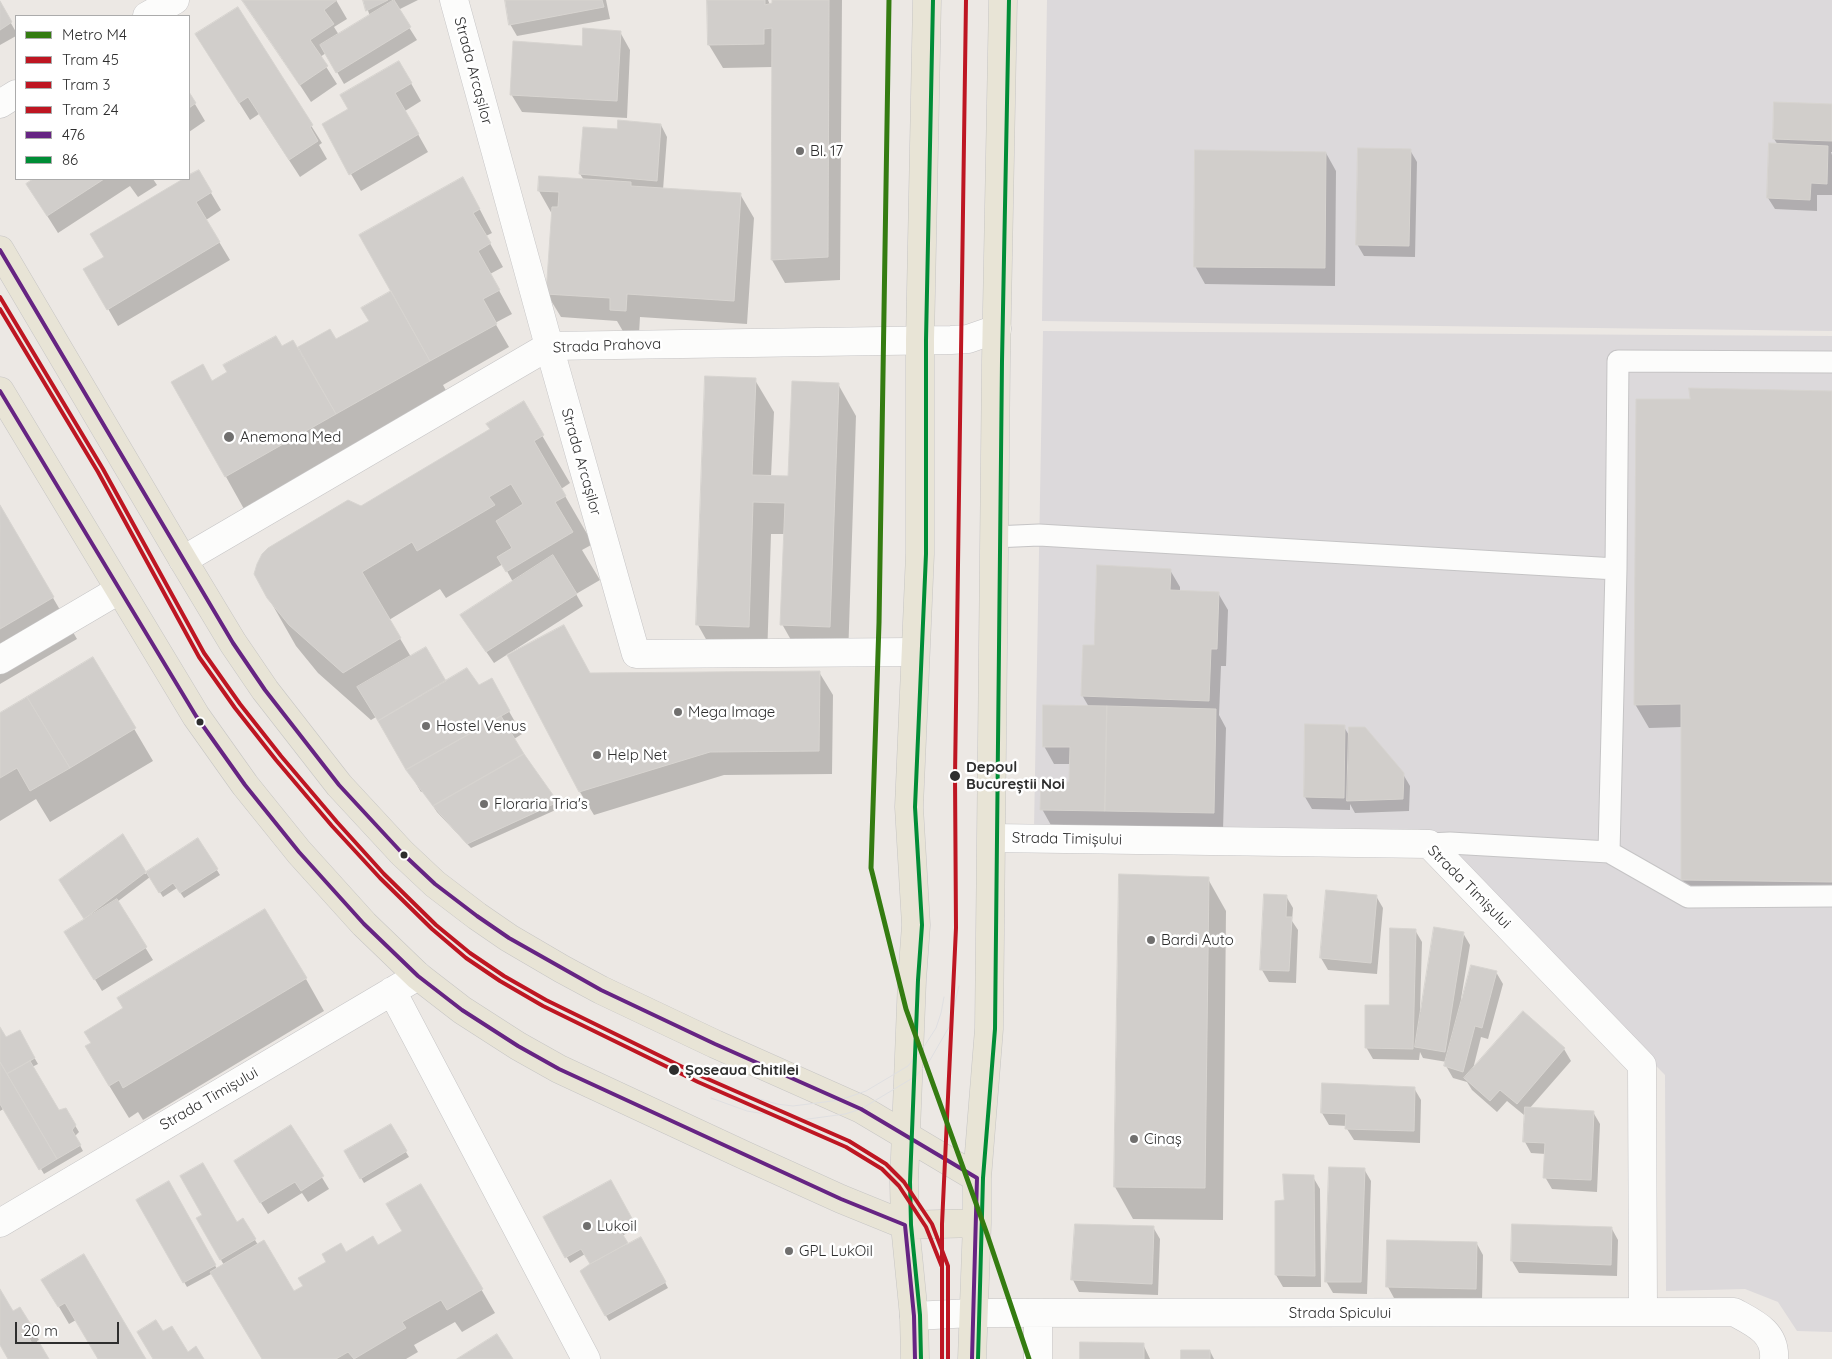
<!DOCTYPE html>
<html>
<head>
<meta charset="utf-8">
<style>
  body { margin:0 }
  #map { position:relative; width:1832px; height:1359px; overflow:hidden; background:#ece8e4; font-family:Quicksand,sans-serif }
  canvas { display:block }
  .legend { position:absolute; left:15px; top:15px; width:175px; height:165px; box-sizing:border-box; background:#fff; border:1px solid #ababab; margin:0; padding:6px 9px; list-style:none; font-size:15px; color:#2e2e2e }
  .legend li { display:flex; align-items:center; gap:10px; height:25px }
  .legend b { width:25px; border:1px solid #ababab }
  .scale { position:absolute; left:15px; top:1322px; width:104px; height:22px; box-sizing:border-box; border:2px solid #2e2e2e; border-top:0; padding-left:6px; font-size:15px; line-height:18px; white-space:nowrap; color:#2e2e2e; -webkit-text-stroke:4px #fff; paint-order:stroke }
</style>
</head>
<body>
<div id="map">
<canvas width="1832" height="1359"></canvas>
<ul class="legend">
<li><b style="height:6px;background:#347c11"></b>Metro M4</li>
<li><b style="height:6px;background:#be1622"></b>Tram 45</li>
<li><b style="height:6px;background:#be1622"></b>Tram 3</li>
<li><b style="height:6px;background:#be1622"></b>Tram 24</li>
<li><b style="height:6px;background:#662483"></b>476</li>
<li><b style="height:6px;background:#008d36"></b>86</li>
</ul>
<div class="scale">20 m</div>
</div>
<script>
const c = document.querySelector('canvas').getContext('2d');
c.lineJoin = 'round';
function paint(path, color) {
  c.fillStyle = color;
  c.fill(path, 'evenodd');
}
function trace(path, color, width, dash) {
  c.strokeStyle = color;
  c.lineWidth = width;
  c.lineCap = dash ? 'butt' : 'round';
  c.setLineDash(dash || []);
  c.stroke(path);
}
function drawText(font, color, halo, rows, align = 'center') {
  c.font = font + ' Quicksand,sans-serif';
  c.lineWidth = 5;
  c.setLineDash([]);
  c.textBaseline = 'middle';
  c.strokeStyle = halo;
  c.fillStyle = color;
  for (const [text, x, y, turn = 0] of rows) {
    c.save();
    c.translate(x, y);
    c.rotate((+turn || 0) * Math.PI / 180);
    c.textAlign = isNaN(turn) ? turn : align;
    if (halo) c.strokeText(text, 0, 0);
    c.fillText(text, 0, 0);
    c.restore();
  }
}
paint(new Path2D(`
  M1047,0H1832V331L1042,321Z
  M1043,331L1832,336V1332L1797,1331L1778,1302L1745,1289L1666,1291L1665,1075L1459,866L1419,829L1034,828Z`), '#dcd9db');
paint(new Path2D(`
  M244,0H336L347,19L334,27L339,35L370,16L364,0H418L398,10L417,40L344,84L326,53L320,57L337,84L311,102Z
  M506,0H606L610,19L517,36L510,24Z
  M708,0H768L770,5L773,4V0H842L840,280L785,283L772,260L773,67L723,68L709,45Z
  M0,4L16,32V36L0,45Z
  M238,9L322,143L319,145L327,159L300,177L259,114L250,120L196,35Z
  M620,32L630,50L627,118L522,112L511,94L583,47Z
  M399,62L421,101L405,111L428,152L361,191L351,174L350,110Z
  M189,94L205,121L189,132Z
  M1776,103L1832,106V152H1831L1832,155V195H1817V211L1775,209L1768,198L1778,145L1774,139Z
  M661,125L667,137L663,190L740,194L754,218L747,324L640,317L639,334L624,333L617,321L561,317L547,294L552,214L539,191L584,180L580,174L619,131Z
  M1410,150L1417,162L1415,257L1364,256L1357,244Z
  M1326,153L1336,171L1335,286L1205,284L1195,266Z
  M198,171L221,210L206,220L230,260L118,326L85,269L105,257L92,235L186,179H189V177Z
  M35,179H153L157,185L138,197L130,186L58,233L27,184Z
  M476,202L492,233L486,236L503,267L490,274L512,314L495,323L509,347L443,385L448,394L244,509L173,382H212L282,348H297L330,330L336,340L370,321L392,291Z
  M755,380L774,412L771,477H790L838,384L856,416L848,658L800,656L782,624L785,534H771L767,659L716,657L698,625Z
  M1832,392V905L1696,903L1682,880V727L1649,728L1635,704L1691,401Z
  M523,403L570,483L561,489L593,544L582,550L600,580L576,594L583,606L494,663L469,627L513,582L503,564L446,598L440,589L389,620L411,657L446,682L478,687L491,680L522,734L514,739L560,808L471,848L437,812L423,791L421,792L376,717L371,720L318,673L296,646L268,597L361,508L491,430Z
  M0,507L77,639L0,684Z
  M1170,570L1180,587V591L1218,593L1228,610L1226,666H1221L1219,715L1226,728L1223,830L1052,827L1042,809L1070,784V764H1054L1044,746L1089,707L1082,695L1095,646Z
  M93,659L153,761L50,822L36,799L0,821V715Z
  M819,672L833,695L832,774L724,775L594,815L580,792L590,675Z
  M1344,727L1350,737L1403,774L1410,786L1409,811L1355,813L1350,804V810L1312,809L1305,797Z
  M122,836L145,874L198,840L220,875L184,898L177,888L163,897L150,877L117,902L153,960L102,991L73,944L85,920L60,880Z
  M1208,879L1226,911L1223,1220L1133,1219L1115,1187Z
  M1286,896L1293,908L1292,921L1298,930L1296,983L1269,982L1262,970Z
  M1376,896L1383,908L1377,974L1328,970L1321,958Z
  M1415,930L1422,942L1420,1012H1422L1463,933L1470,945L1461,999L1463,1000L1496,972L1503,984L1488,1039L1481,1037L1473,1069L1523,1013L1564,1049L1571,1061L1529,1109L1593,1112L1600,1124L1597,1192L1552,1189L1545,1177L1546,1154L1531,1153L1525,1142L1526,1112L1524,1115L1507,1101L1497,1112L1472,1090L1467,1082L1453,1078L1446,1066L1447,1062L1423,1058L1420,1052L1419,1060L1373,1059L1366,1047L1390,1006Z
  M306,979L324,1011L143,1120L138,1112L129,1118L105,1079L93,1043Z
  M0,1029L5,1039L19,1031L38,1064L32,1067L58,1111L65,1109L79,1132L75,1136L83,1151L44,1174L5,1108L0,1111Z
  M1323,1085L1414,1088L1421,1100L1420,1143L1354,1140L1347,1129V1126L1329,1125L1322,1113Z
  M390,1126L409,1157L364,1183L346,1152Z
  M291,1127L329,1189L308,1202L302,1193L268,1214L242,1173Z
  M1364,1169L1371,1181L1367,1294L1333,1293L1326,1281Z
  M1313,1177L1320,1189L1321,1287H1283L1276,1275L1277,1203L1285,1201Z
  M610,1181L636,1228L622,1236L627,1245L641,1238L668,1288L609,1321L581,1272L591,1265L585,1254L570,1263L545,1218Z
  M168,1183L217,1269L224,1265L197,1219L237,1223L243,1220L258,1245L293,1293L304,1286L346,1253L378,1247L403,1232L421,1186L495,1313L462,1332L455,1322L414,1345L418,1352L406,1359H263L213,1273L187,1287L137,1201Z
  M1153,1227L1160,1239L1158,1295L1079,1292L1073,1280Z
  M1612,1229L1618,1240L1617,1276L1519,1273L1512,1261Z
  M1477,1244L1483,1255L1482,1301L1394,1298L1388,1287Z
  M43,1280L145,1359H99L76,1320L69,1324Z
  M0,1292L13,1313L32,1328L39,1340L37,1341L47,1359H10L0,1343Z
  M1143,1344L1150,1359H1082Z
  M1210,1351L1214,1359H1182Z`), '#0003');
const building = new Path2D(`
  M242,0H337L324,10L334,24L310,40L328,66L300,85Z
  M363,0H388L366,11Z
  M394,0L411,27L336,73L320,45Z
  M505,0H602L604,7L509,25Z
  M707,0H765V5L772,3V0H829L828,257L771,260L772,28L764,29V44L708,45Z
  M0,1L12,22L0,30Z
  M238,7L313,125L310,127L318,141L289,160L248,97L239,103L195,34Z
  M583,28L621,31L617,101L510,95L513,41L582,46Z
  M399,61L412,83L395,93L419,134L349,175L322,124L348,109L340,95Z
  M189,92L196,103L189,108Z
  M1774,102L1832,104V141L1773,139Z
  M618,120L661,124L657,181L579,174L583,127L617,129Z
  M1769,143L1828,146L1827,184L1811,183L1810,200L1767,198Z
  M1358,148L1411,149L1409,246L1356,245Z
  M1195,150L1326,152L1325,268L1194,267Z
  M199,170L212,192L196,202L220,242L107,310L83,269L104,257L90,234L183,179H189V175Z
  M539,176L631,182V186L741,193L734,301L627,294L626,311L610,310V298L546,294L552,207H558L559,192L538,191Z
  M463,177L480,209L473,213L491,243L478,251L500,290L483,299L497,324L430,361L359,235Z
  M33,179H104L47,216L26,184Z
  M391,291L430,361L336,414L298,347L330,329L336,339L369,321L361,308Z
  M276,336L282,346L293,340L336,414L225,477L171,382L203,364L212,381L227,372L223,365Z
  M705,376L756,378L752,475L788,476L792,381L839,383L830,627L780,625L785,503L753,502L749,627L696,625Z
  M1689,388L1832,391V882L1681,880V704L1634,705L1636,399H1690Z
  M524,401L544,435L534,441L566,496L555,502L573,532L506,572L497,557L512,548L496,521L523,504L511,484L489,497L495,505L417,551L412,542L362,572L401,638L343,673L289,625L267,598L254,574L257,564L262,554L268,548L348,500L361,506L490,429L486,424Z
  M0,505L54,597L0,629Z
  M553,555L577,594L486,652L460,615Z
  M1097,565L1171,569L1170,590L1219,592L1217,649H1211L1209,701L1081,696L1083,645H1094Z
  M564,625L590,673L820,671L819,751L710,752L579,792L507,655Z
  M426,647L446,681L378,721L357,687Z
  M93,657L136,728L70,768L27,697Z
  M467,668L479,685L492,678L510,711L406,770L378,721Z
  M27,697L70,768L30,791L17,768L0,778V713Z
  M1043,705L1107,706L1105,811L1040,810L1041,782H1069L1070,747H1043Z
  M1107,706L1216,709L1214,813L1105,811Z
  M501,716L524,754L433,806L406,770Z
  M1305,724L1345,725L1344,798L1304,797Z
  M1349,727H1365L1404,773L1403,799L1347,801Z
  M524,754L558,802L467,844L433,806Z
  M123,834L146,872L84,919L59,880Z
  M198,838L218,869L180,893L173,883L159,893L146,872Z
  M1119,874L1209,877L1205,1188L1114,1187Z
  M1326,890L1377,895L1371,963L1320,958Z
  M1264,894L1287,895L1286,917H1292L1289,971L1260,970Z
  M117,899L147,947L94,980L64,932Z
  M265,909L307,978L123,1088L119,1080L109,1086L85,1046L91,1043L84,1032L123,1008L117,998Z
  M1434,927L1464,932L1445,1052L1415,1047Z
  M1390,928L1416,929L1413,1049L1365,1048V1005H1389Z
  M1471,965L1497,971L1482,1028L1475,1026L1463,1072L1444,1066Z
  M1523,1011L1565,1048L1517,1104L1500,1090L1490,1101L1464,1078Z
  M0,1027L6,1037L20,1030L35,1058L7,1074L0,1062Z
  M30,1061L59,1110L66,1108L76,1125L72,1130L81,1145L57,1159L7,1074Z
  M0,1062L57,1159L39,1170L0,1104Z
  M1322,1083L1415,1087L1414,1131L1345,1129L1346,1114L1321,1113Z
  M1525,1107L1594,1111L1591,1180L1543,1178L1545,1143L1523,1142Z
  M391,1124L407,1151L360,1179L344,1151Z
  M291,1125L324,1176L301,1191L295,1182L260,1203L234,1161Z
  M203,1163L237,1222L243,1218L256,1239L220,1260L196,1218L202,1215L180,1176Z
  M1329,1167L1365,1168L1361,1282H1325Z
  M1283,1174L1314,1175L1315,1276L1275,1275V1201L1284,1200Z
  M611,1180L634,1222L620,1230L628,1243L590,1264L581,1249L565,1258L543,1217Z
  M169,1181L216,1265L183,1283L136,1200Z
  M421,1184L483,1289L447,1310L441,1300L402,1322L406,1328L354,1359L348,1352L336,1359H262L210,1272L264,1240L294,1291L303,1286L298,1278L326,1262L322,1254L341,1243L346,1252L373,1236L378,1245L402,1231L386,1204Z
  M1075,1224L1154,1226L1152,1284L1071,1280Z
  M1512,1224L1612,1227L1611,1265L1511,1261Z
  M641,1237L666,1282L605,1316L580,1271L590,1264Z
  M1387,1240L1477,1242L1476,1289L1386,1287Z
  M84,1254L146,1359H98L65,1303L58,1307L41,1280Z
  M0,1289L13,1311L20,1307L33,1328L26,1333L33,1345L39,1342L49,1359H8L0,1345Z
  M156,1320L163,1331L172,1326L188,1352L196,1346L204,1359H153L137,1332Z
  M497,1334L513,1359H457Z
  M1080,1342L1144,1343V1359H1080Z
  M1181,1350H1210V1359H1181Z`);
paint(building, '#d1cecb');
trace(building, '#d7d4d0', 1);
const service = new Path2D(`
  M1832,362L1618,361L1616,569L1609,852L1688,897L1832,896
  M994,537L1039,535L1616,569
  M1429,844L1450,843L1609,852`);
const minor = new Path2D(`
  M454,0L549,346L636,654L915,652
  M147,16L175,0
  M0,104L16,94
  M183,560L549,346L951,340L968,339L997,329
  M0,660L119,590
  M992,838L1429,844L1642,1065L1643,1312
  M392,991L586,1359
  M0,1223L418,976
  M1038,1314V1359
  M914,1316L972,1313L1734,1312C1754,1323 1776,1332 1774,1359`);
const primary = new Path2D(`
  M0,250L183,560L233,643L265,690L339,785L402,853L435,884L477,916L509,938L562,969L601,990L715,1044L861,1109L977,1178
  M0,391L196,716L245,785L299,852L364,924L418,976L462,1010L518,1046L559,1069L746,1156L841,1199L905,1225L977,1223
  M915,1359L914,1316L905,1225L904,1182L912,980L916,925L909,807L920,554V340L927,0
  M972,1359L977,1223V1178L989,1029L996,361L1003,0`);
trace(service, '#c5c4c5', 23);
trace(minor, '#c5c4c5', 29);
trace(primary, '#c6c5c4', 29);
trace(service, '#fcfcfb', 21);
trace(minor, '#fcfcfb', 28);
trace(primary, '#e8e4d6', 28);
trace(new Path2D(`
  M739,1093L777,1104L793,1106L840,1100L866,1091L908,1066L925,1045L936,1028L941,1013L944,997
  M711,1098L747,1111L801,1120L845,1114L861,1109L916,1076L930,1060L949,1027L959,986`), '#dfdfe1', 1);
trace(new Path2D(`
  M0,250L233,643L265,690L339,785L402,853L435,884L477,916L509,938L601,990L715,1044L861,1109L977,1178L972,1359
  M0,391L196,716L245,785L299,852L364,924L418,976L462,1010L518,1046L559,1069L841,1199L905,1225L914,1316L915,1359`), '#662483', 4);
trace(new Path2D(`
  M921,1359L920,1315L911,1225L910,1182L918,980L922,925L915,807L926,554V340L933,0
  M978,1359L983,1178L995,1029L1002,361L1009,0`), '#008d36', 4);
trace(new Path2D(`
  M0,297L103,469L204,653L240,704L281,756L337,822L384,874L436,925L470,953L504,976L546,1000L701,1076L849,1141L886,1164L904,1182L932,1224L948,1266V1359`), '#be1622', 4);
trace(new Path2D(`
  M0,309L98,472L199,657L235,708L276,760L332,826L380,878L432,929L466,958L500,981L543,1006L698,1082L846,1147L882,1169L899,1186L926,1227L942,1267V1359`), '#be1622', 4);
trace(new Path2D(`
  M942,1359V1224L956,928L955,776L966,0`), '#be1622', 4);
trace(new Path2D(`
  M889,0L879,623L871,868L906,1009L987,1234L1029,1359`), '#347c11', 5);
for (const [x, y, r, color] of [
  [800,151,5,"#706f6e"],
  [229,437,6,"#706f6e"],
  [678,712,5,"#706f6e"],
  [200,722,4.5,"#2e2e2e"],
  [426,726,5,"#706f6e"],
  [597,755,5,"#706f6e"],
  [955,776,6,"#2e2e2e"],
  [484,804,5,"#706f6e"],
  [404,855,4.5,"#2e2e2e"],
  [1151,940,5,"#706f6e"],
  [674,1070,6,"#2e2e2e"],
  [1134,1139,5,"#706f6e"],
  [587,1226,5,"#706f6e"],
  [789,1251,5,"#706f6e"]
]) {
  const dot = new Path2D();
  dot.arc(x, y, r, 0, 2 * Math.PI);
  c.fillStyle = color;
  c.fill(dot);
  trace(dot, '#fff', 2);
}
drawText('15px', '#2e2e2e', '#fff', [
  ["Strada Arcașilor",473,71,75],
  ["Strada Prahova",607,346,-2],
  ["Strada Arcașilor",581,462,74],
  ["Strada Timișului",1067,839,1],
  ["Strada Timișului",1469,887,45],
  ["Strada Timișului",209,1099,-30],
  ["Strada Spicului",1340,1313]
]);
drawText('15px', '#2e2e2e', '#fff', [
  ["Bl. 17",810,151],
  ["Anemona Med",240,437],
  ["Mega Image",688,712],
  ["Hostel Venus",436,726],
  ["Help Net",607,755],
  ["Floraria Tria's",494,804],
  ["Bardi Auto",1161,940],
  ["Cinaș",1144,1139],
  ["Lukoil",597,1226],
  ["GPL LukOil",799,1251]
], 'left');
drawText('bold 15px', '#2e2e2e', '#fff', [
  ["Depoul",966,767],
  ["Bucureștii Noi",966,784],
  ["Șoseaua Chitilei",685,1070]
], 'left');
</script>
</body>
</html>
